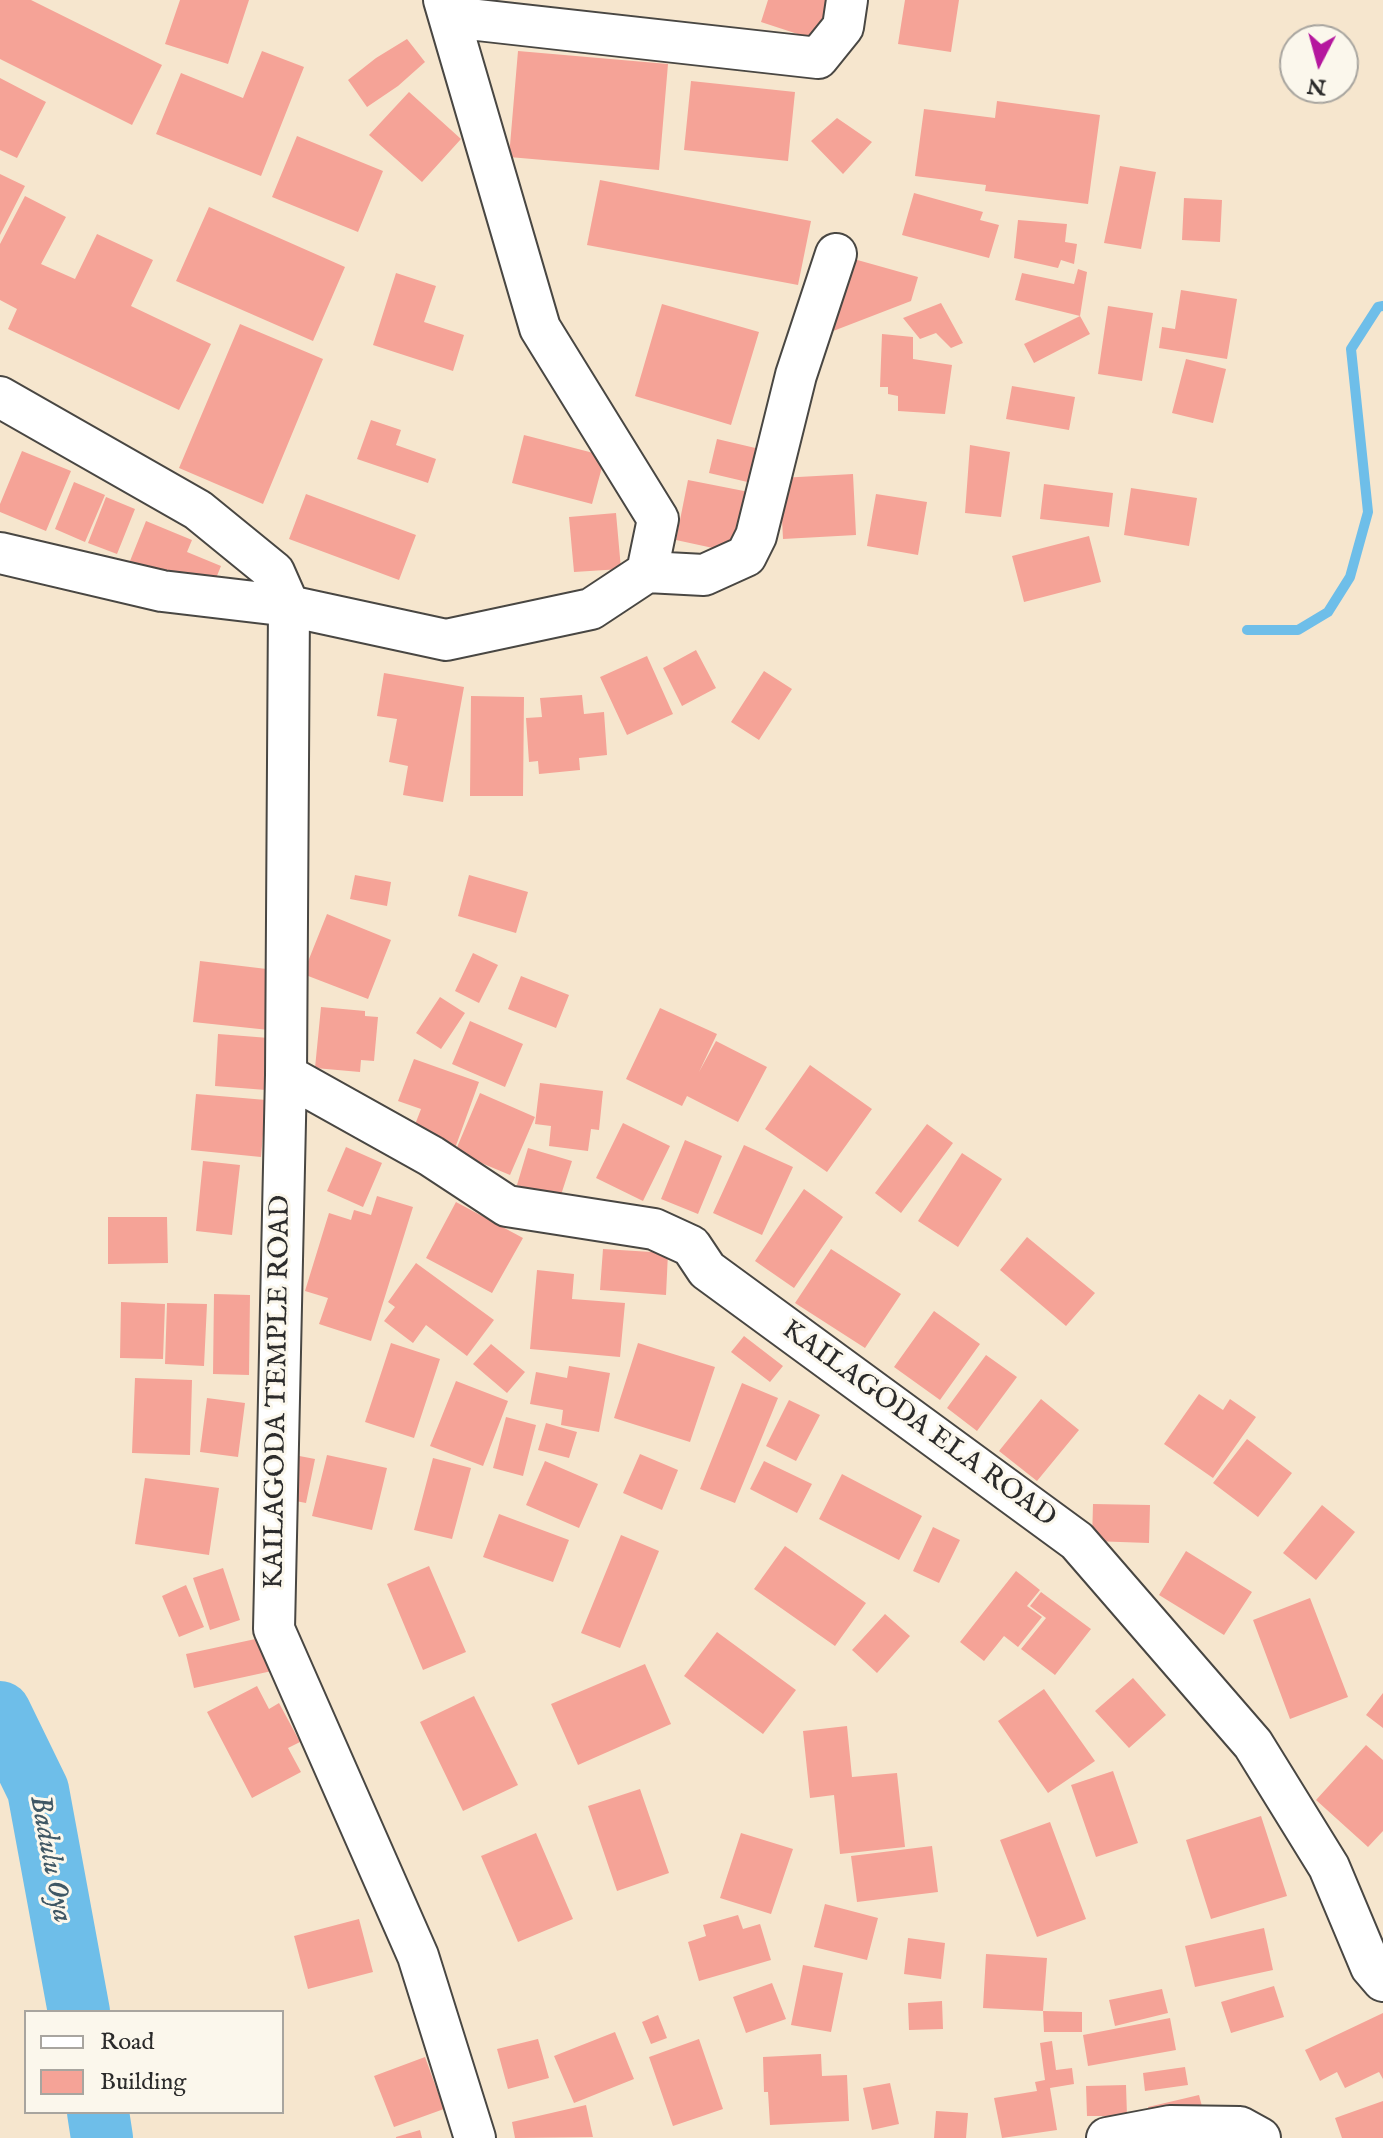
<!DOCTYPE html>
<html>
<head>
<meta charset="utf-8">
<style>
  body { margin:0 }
  #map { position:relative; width:1383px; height:2138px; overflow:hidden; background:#f6e6ce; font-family:"IM FELL English",serif }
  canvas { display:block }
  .legend { position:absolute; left:24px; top:2010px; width:260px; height:104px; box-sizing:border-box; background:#fbf7ec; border:2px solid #a8a59f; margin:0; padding:10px 14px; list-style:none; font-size:24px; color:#2b2b2b }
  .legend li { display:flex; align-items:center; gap:16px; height:40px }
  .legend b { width:40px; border:2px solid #a8a59f }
  .north { position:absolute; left:1279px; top:24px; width:80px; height:80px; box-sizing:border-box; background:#fbf7ec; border:2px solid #a8a59f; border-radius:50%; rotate:186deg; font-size:22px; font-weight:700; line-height:32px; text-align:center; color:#2b2b2b }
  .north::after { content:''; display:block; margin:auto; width:28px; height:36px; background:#b5179e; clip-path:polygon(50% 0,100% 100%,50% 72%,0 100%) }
</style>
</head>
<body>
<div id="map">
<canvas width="1383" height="2138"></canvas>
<ul class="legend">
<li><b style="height:10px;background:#fff"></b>Road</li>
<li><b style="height:22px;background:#f5a397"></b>Building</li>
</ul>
<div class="north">N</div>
</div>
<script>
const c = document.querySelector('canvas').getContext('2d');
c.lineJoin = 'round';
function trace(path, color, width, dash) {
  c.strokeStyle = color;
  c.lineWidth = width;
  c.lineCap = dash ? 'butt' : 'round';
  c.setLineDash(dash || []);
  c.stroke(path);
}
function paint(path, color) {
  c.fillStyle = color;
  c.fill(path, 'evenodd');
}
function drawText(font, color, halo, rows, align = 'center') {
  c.font = font + ' "IM FELL English",serif';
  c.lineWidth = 6;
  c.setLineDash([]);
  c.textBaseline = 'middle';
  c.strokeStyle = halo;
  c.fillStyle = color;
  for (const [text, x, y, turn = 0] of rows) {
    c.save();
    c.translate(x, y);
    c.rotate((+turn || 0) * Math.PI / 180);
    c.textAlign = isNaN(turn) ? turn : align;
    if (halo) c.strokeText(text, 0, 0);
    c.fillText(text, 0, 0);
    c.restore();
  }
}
trace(new Path2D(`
  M1247,630H1298L1328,612L1350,577L1368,512L1351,349L1378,307L1383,306`), '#6ebee9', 10);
trace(new Path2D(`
  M0,1712L38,1790L79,2012
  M98,2112L102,2138`), '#6ebee9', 62);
paint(new Path2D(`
  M0,0H31L162,65L132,125L0,59Z
  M180,0H249L228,64L165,44Z
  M768,0H829L816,40L761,22Z
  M905,0H959L951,52L898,44Z
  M407,39L425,62L398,86L367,107L348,80L376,58Z
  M262,51L304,67L261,176L156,134L181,73L243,98Z
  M518,51L668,64L659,170L509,157Z
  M0,78L46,102L17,158L0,150Z
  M691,81L795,92L788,161L684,150Z
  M409,92L461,139L422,182L369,135Z
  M997,101L1100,115L1088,204L985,191L986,185L915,176L924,109L995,118Z
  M837,118L872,142L843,174L811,141Z
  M297,136L383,171L358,232L272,197Z
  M1120,166L1156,172L1141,249L1104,243Z
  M0,174L25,186L0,235Z
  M600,180L811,221L798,285L587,245Z
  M914,193L983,212L980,220L999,225L989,258L902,235Z
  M25,196L66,217L41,264L75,279L97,234L153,260L131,306L211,344L179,410L8,329L17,309L0,300V244Z
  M1184,198L1222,200L1220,242L1182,240Z
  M209,207L345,267L313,341L176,281Z
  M1018,220L1067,224L1065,242L1077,244L1074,264L1061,260L1058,268L1014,258Z
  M836,254L918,277L911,301L828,333Z
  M1078,269L1087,272L1080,316L1090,334L1034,363L1024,344L1080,316L1015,300L1022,273L1074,284Z
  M396,273L436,286L424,322L464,335L453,371L373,345Z
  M1181,290L1237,299L1227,359L1159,348L1162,327L1175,329Z
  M941,303L963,343L951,348L936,333L920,339L903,318Z
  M662,304L759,332L731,425L635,396Z
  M1108,306L1153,313L1142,381L1098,374Z
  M240,324L323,359L263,504L179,468Z
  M882,334L913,337V359L952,365L945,414L898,411V396L888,394V387H880Z
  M1186,359L1226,369L1213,423L1172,413Z
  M1012,386L1075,397L1069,430L1006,419Z
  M371,420L401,430L396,445L436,459L428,483L357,459Z
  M524,435L605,456L592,504L512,483Z
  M717,439L764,450L756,484L709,473Z
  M970,445L1010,452L1001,517L965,513Z
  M22,451L71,471L46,531L0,512V504Z
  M853,474L856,535L783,539L780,478Z
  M688,480L749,492L736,553L676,540Z
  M74,482L105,495L85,542L55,529Z
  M1044,484L1113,493L1109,527L1040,519Z
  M1131,488L1197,498L1189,546L1124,535Z
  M306,494L416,535L399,580L289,539Z
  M876,494L927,502L918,555L867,546Z
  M106,497L135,509L117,554L88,543Z
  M616,513L621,569L574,572L569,517Z
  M146,521L192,540L187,552L221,566L212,588L176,580L130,561Z
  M1089,536L1101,582L1024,602L1012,556Z
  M696,650L716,688L682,706L663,668Z
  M647,656L673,714L627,735L600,677Z
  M764,671L792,689L759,740L731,722Z
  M384,673L464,687L443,802L403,795L408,766L389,762L397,719L377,716Z
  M582,695L584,714L604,712L607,755L579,758L580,770L539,774L538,761L529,762L526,718L542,717L540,698Z
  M471,696L524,697L523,796H470Z
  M355,875L391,882L387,906L350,899Z
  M469,875L528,892L516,933L458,916Z
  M327,914L391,940L368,999L303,974Z
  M473,953L498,965L479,1003L455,991Z
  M200,961L275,970L269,1030L193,1022Z
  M521,976L569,995L556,1028L508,1009Z
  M440,997L465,1013L441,1049L416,1033Z
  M321,1007L365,1011V1016L378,1017L374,1061L361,1060L360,1072L315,1068Z
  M660,1008L717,1034L699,1072L716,1041L767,1067L738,1122L687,1096L682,1106L626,1079Z
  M470,1021L523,1044L505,1087L452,1064Z
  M218,1034L269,1038L266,1090L215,1086Z
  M414,1059L479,1082L454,1151L411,1135L421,1109L398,1101Z
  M810,1065L872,1109L827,1172L765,1129Z
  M540,1083L603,1091L599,1130L591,1129L588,1151L549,1146L551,1126L535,1124Z
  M480,1093L535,1117L510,1175L455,1152Z
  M196,1094L266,1100L261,1157L191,1150Z
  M623,1123L670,1146L643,1201L596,1178Z
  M927,1124L953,1143L901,1213L875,1193Z
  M685,1140L722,1156L698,1214L661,1199Z
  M744,1145L793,1167L762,1235L713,1213Z
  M346,1147L382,1163L363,1207L327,1191Z
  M528,1148L572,1161L560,1198L517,1185Z
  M962,1153L1002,1179L958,1247L918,1221Z
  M203,1161L240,1165L232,1235L196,1231Z
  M804,1189L843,1217L794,1288L755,1261Z
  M377,1196L413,1207L371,1341L319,1324L328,1298L305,1291L329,1213L351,1220L354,1210L371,1215Z
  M456,1202L523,1238L492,1293L426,1258Z
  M108,1217H167L168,1263L108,1264Z
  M1027,1237L1095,1293L1066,1326L1000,1270Z
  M603,1249L668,1253L666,1295L600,1290Z
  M831,1249L901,1294L865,1348L795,1303Z
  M416,1263L494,1320L467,1356L426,1325L413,1343L384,1321L395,1307L388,1302Z
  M537,1270L574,1274L572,1299L625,1303L620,1357L530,1349Z
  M214,1294L250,1295L249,1375L213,1374Z
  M121,1302L165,1304L163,1359L120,1358Z
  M167,1303L207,1304L204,1366L165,1364Z
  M934,1311L980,1344L940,1400L894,1367Z
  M744,1336L783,1366L770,1382L731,1352Z
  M391,1343L440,1359L414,1438L365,1422Z
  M638,1343L715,1367L690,1442L614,1418Z
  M491,1344L525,1372L507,1393L473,1364Z
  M986,1355L1017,1377L977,1431L947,1408Z
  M569,1366L610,1373L599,1432L561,1425L563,1410L530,1404L536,1372L567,1378Z
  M135,1378L192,1380L190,1455L132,1453Z
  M456,1381L508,1401L483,1466L430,1446Z
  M742,1383L778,1398L735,1503L700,1489Z
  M1199,1394L1223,1410L1230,1399L1256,1417L1213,1478L1164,1444Z
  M207,1398L245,1403L238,1457L200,1452Z
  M1041,1399L1079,1430L1037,1481L999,1451Z
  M789,1400L820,1415L796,1461L766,1446Z
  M506,1417L536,1425L523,1476L493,1468Z
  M546,1423L577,1432L569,1458L538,1450Z
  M1247,1439L1292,1473L1258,1517L1213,1483Z
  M289,1454L315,1459L306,1503L280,1498Z
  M640,1454L678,1470L662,1510L623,1493Z
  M327,1455L387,1468L372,1530L312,1516Z
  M433,1458L471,1468L452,1539L414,1530Z
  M545,1461L598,1484L579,1528L526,1505Z
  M764,1461L812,1484L797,1513L750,1489Z
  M842,1474L922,1516L899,1560L819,1519Z
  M145,1478L219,1488L209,1555L135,1544Z
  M1093,1504L1150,1505L1149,1543L1092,1541Z
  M1322,1505L1355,1532L1316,1580L1283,1553Z
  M499,1514L569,1540L553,1582L483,1557Z
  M933,1527L960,1540L939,1583L913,1571Z
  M621,1535L659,1551L620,1648L581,1633Z
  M785,1546L866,1603L835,1646L754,1589Z
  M1186,1551L1252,1592L1224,1635L1159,1595Z
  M429,1566L466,1652L423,1670L387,1584Z
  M223,1568L240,1620L210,1630L193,1578Z
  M1016,1571L1040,1590L1027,1606L1042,1617L1018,1647L1004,1636L984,1661L960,1642Z
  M186,1585L204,1627L179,1637L162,1596Z
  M1041,1592L1091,1629L1055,1675L1021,1649L1046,1618L1030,1606Z
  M1310,1598L1348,1697L1290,1719L1253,1620Z
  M885,1614L910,1636L877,1673L852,1650Z
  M717,1632L796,1690L763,1734L684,1676Z
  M274,1635L281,1669L194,1688L186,1654Z
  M645,1664L671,1724L578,1765L551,1704Z
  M1133,1678L1166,1715L1129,1748L1095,1711Z
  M257,1686L269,1709L279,1703L300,1742L288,1748L301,1772L252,1798L207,1712Z
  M1044,1689L1095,1761L1048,1793L998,1721Z
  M1383,1693V1728L1366,1715Z
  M474,1696L518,1785L463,1811L420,1722Z
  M847,1726L852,1777L897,1773L905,1847L840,1854L834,1795L810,1798L803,1731Z
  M1366,1745L1383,1760V1831L1368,1847L1316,1800Z
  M1113,1771L1138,1843L1096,1857L1071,1785Z
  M640,1789L669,1873L617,1891L588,1806Z
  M1261,1816L1287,1896L1211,1919L1186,1840Z
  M1050,1822L1086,1919L1037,1937L1000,1840Z
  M536,1833L573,1919L518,1942L481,1856Z
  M741,1833L793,1849L771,1914L720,1898Z
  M932,1846L938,1892L857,1902L851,1856Z
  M825,1904L878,1918L867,1960L814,1947Z
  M738,1915L743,1929L760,1924L771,1960L699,1981L688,1942L706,1936L703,1925Z
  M359,1919L373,1972L308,1989L294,1936Z
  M1264,1928L1273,1970L1195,1987L1185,1946Z
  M908,1938L945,1943L941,1979L904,1974Z
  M986,1954L1047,1958L1043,2011L1082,2012V2032H1044L1043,2011L983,2008Z
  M803,1965L843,1973L831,2032L791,2025Z
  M772,1983L786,2019L746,2033L733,1997Z
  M1274,1986L1284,2017L1231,2033L1221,2002Z
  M1162,1989L1168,2013L1115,2026L1109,2000Z
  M942,2001L943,2029L909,2030L908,2003Z
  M1383,2013V2079L1379,2072L1345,2088L1337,2072L1320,2081L1305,2050Z
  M658,2015L667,2038L651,2044L642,2022Z
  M1170,2018L1176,2050L1088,2066L1083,2035Z
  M615,2032L634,2079L574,2103L554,2056Z
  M538,2039L549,2078L508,2089L497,2049Z
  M699,2039L723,2109L673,2126L649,2057Z
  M1052,2041L1056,2070L1072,2068L1074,2084L1050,2088L1057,2130L1002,2138L994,2098L1037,2091L1035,2082L1045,2080L1040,2043Z
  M821,2054L822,2076L847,2075L849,2121L770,2125L768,2092H764L763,2057Z
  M425,2057L444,2109L394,2127L374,2076Z
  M1185,2067L1188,2085L1145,2091L1143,2073Z
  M890,2083L899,2124L872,2130L863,2088Z
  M1126,2085L1127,2116H1087L1086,2086Z
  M1199,2095L1204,2114L1153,2126L1148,2107Z
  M1383,2101V2138H1342L1335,2118Z
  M586,2105L593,2137L515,2138L512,2122Z
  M936,2111L968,2113L966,2138H934Z
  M420,2130L422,2138H396V2137Z`), '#f5a397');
const minor = new Path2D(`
  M451,17L818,58L843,27L847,0
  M0,397L198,510L274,572L289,606L286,1075L274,1629L418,1956L475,2138
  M0,553L162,591L289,606L446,640L591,609L647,572L658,519L540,328L444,0
  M647,572L704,575L746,556L756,536L796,375L836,254
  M286,1075L431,1156L507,1206L654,1229L691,1246L707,1270L1077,1541L1253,1744L1329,1867L1371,1967L1383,1981
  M1107,2138L1170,2126L1240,2127L1260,2138`);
trace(minor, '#494743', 44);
trace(minor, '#fff', 40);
drawText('28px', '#2b2b2b', '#fbf7ec', [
  ["KAILAGODA TEMPLE ROAD",279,1392,-89],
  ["KAILAGODA ELA ROAD",918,1425,36]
]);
drawText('italic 30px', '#3f5764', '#fbf7ec', [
  ["Badulu Oya",49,1859,79]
]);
</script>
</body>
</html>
